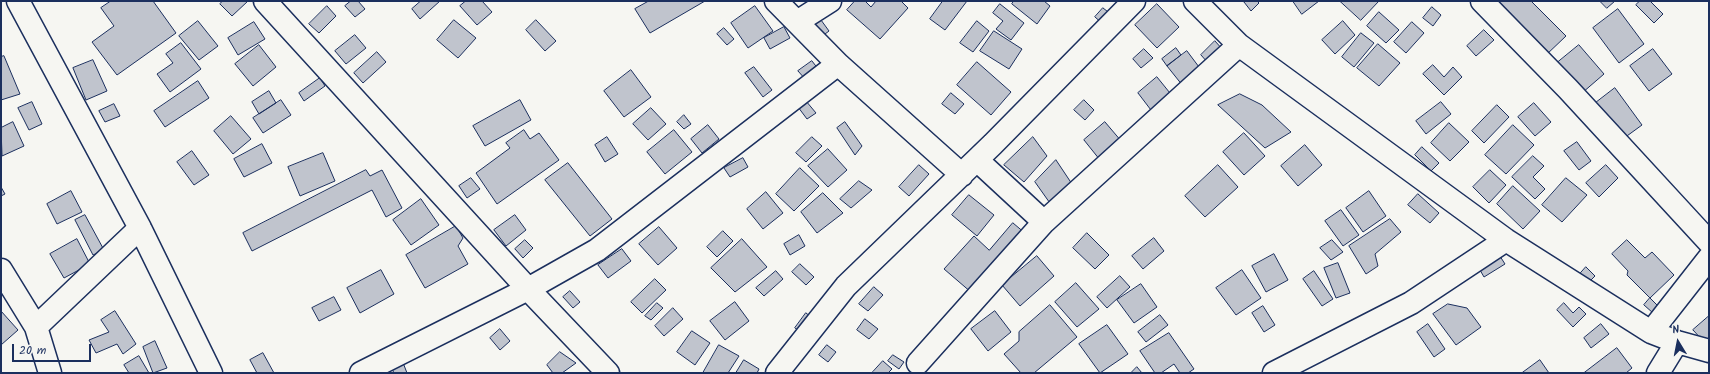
<!DOCTYPE html>
<html>
<head>
<meta charset="utf-8">
<style>
  body { margin:0 }
  #map { position:relative; width:1710px; height:374px; overflow:hidden; background:#f6f6f2; font-family:Kalam,sans-serif }
  canvas { display:block }
  .frame { position:absolute; inset:0; border:2px solid #1b2f5e; pointer-events:none }
  .north { position:absolute; left:1658px; top:322px; width:40px; height:40px; -webkit-text-stroke:3px #f6f6f2; paint-order:stroke; rotate:350deg; font-size:11px; font-weight:700; line-height:16px; text-align:center; color:#1b2f5e }
  .north::after { content:''; display:block; margin:auto; width:14px; height:18px; background:#1b2f5e; clip-path:polygon(50% 0,100% 100%,50% 72%,0 100%) }
  .scale { position:absolute; left:12px; top:344px; width:79px; height:18px; box-sizing:border-box; border:2px solid #1b2f5e; border-top:0; padding-left:5px; font-size:12px; line-height:14px; white-space:nowrap; color:#1b2f5e; -webkit-text-stroke:3px #f6f6f2; paint-order:stroke }
</style>
</head>
<body>
<div id="map">
<canvas width="1710" height="374"></canvas>
<div class="frame"></div>
<div class="north">N</div>
<div class="scale">20 m</div>
</div>
<script>
const c = document.querySelector('canvas').getContext('2d');
c.lineJoin = 'round';
function paint(path, color) {
  c.fillStyle = color;
  c.fill(path, 'evenodd');
}
function trace(path, color, width, dash) {
  c.strokeStyle = color;
  c.lineWidth = width;
  c.lineCap = dash ? 'butt' : 'round';
  c.setLineDash(dash || []);
  c.stroke(path);
}
const building = new Path2D(`
  M111,1H153L176,33L117,75L92,42L114,26L101,8Z
  M223,1H248L232,16L220,4Z
  M351,1H358L365,9L355,17L345,6Z
  M421,1H440L420,19L412,9Z
  M466,1H482L492,12L477,25L460,6Z
  M649,1H705L650,33L635,9Z
  M855,1H865L871,7L876,1H901L908,8L880,39L847,10Z
  M943,1H967L945,30L930,19Z
  M1014,1H1044L1050,6L1037,24L1012,4Z
  M1245,1H1257L1259,3L1251,11L1244,2Z
  M1293,1H1319L1302,14Z
  M1340,1H1379L1361,20Z
  M1491,1H1531L1566,36L1545,56Z
  M1600,1H1615L1607,8Z
  M1640,1H1650L1663,14L1654,23L1636,5Z
  M1000,4L1024,23L1011,40L996,29L1003,21L993,13Z
  M1157,4L1179,27L1157,48L1135,25Z
  M327,6L336,16L319,33L309,24Z
  M755,6L773,31L748,48L731,23Z
  M1432,7L1441,15L1433,26L1423,18Z
  M1103,8L1112,15L1104,25L1095,17Z
  M1618,9L1644,44L1619,63L1593,28Z
  M1379,12L1399,30L1386,43L1367,26Z
  M454,20L476,38L458,58L437,40Z
  M536,20L556,41L545,51L526,30Z
  M821,20L829,31L817,40L809,29Z
  M198,21L218,46L199,60L179,36Z
  M977,21L989,31L973,52L960,43Z
  M1343,21L1355,35L1335,54L1322,40Z
  M254,22L265,39L238,55L228,38Z
  M1412,22L1424,33L1406,53L1394,42Z
  M784,27L790,38L770,49L764,38Z
  M724,28L734,39L727,45L717,34Z
  M1484,30L1494,40L1476,56L1467,46Z
  M994,31L1022,49L1009,69L980,51Z
  M1361,33L1374,43L1354,67L1342,57Z
  M355,35L366,48L346,64L335,51Z
  M1215,41L1223,50L1208,63L1201,55Z
  M181,43L201,69L170,92L157,74L173,63L166,54Z
  M1378,44L1400,63L1379,86L1357,68Z
  M259,45L276,67L253,86L235,64Z
  M1579,45L1604,74L1582,93L1557,63Z
  M1176,48L1181,55L1167,66L1162,59Z
  M1144,49L1153,58L1141,68L1133,59Z
  M1653,49L1672,74L1649,91L1630,66Z
  M1187,51L1202,71L1183,86L1167,66Z
  M377,52L386,62L363,83L354,73Z
  M4,56L20,94L1,100V57Z
  M93,60L107,91L86,100L73,68Z
  M812,61L819,70L806,80L798,71Z
  M977,62L1011,92L991,115L957,85Z
  M1433,65L1444,77L1453,67L1462,77L1444,95L1423,74Z
  M754,67L772,90L763,97L745,73Z
  M631,70L651,97L624,117L604,91Z
  M1157,77L1174,98L1154,114L1138,93Z
  M320,78L325,86L304,101L299,93Z
  M198,81L209,98L165,127L154,111Z
  M1615,88L1642,125L1620,141L1593,105Z
  M269,91L276,103L259,114L252,102Z
  M951,93L964,104L955,114L942,104Z
  M1240,94L1262,105L1291,132L1265,148L1218,105Z
  M281,100L291,115L263,133L253,118Z
  M520,100L531,120L485,146L473,126Z
  M1084,100L1094,110L1085,120L1074,110Z
  M806,101L816,113L807,119L798,107Z
  M32,102L42,124L29,130L18,108Z
  M1441,102L1451,114L1426,134L1416,121Z
  M1534,103L1551,122L1535,136L1518,117Z
  M114,104L120,116L105,122L99,111Z
  M1497,105L1509,117L1484,143L1472,131Z
  M651,108L666,124L648,140L633,124Z
  M684,115L691,124L684,129L677,122Z
  M231,116L251,139L233,154L214,131Z
  M13,122L24,146L2,156L1,128Z
  M845,122L862,146L855,155L837,128Z
  M1105,122L1122,142L1100,160L1084,140Z
  M1449,123L1469,142L1450,161L1431,143Z
  M708,125L719,139L702,153L691,139Z
  M1513,125L1534,145L1506,174L1485,155Z
  M524,130L530,139L539,133L559,160L497,204L476,173L510,148L506,143Z
  M674,130L692,152L665,174L647,152Z
  M1244,133L1265,156L1244,175L1223,152Z
  M607,137L618,154L605,162L595,145Z
  M812,137L822,146L806,162L796,153Z
  M1033,137L1047,156L1024,182L1004,165Z
  M1577,142L1591,161L1579,170L1564,151Z
  M262,144L272,163L244,177L234,159Z
  M1305,145L1322,165L1298,186L1281,166Z
  M1422,147L1439,163L1431,171L1415,155Z
  M828,149L847,170L828,187L808,166Z
  M192,151L209,175L194,185L177,162Z
  M323,153L335,181L300,196L288,167Z
  M1533,156L1544,166L1533,177L1545,189L1535,199L1512,177Z
  M743,158L748,167L730,177L724,168Z
  M1056,160L1072,184L1052,206L1035,182Z
  M568,163L612,219L590,236L545,180Z
  M919,165L929,174L909,196L899,187Z
  M1218,165L1238,187L1205,217L1185,196Z
  M1606,165L1618,178L1599,197L1586,183Z
  M800,168L819,186L794,211L776,194Z
  M366,170L370,176L382,170L402,208L386,217L372,190L252,251L243,233Z
  M1490,170L1506,185L1489,203L1473,187Z
  M471,178L480,189L467,198L459,186Z
  M1566,178L1587,195L1562,222L1542,205Z
  M859,181L872,190L851,208L840,199Z
  M1513,186L1540,211L1523,229L1497,204Z
  M1,187L5,194L1,196Z
  M71,191L82,212L57,224L47,204Z
  M1369,191L1386,216L1363,232L1346,208Z
  M766,192L783,213L763,229L747,209Z
  M823,193L843,213L817,233L801,212Z
  M1418,194L1439,213L1430,223L1408,205Z
  M969,195L994,215L977,236L952,215Z
  M421,199L439,225L411,245L393,220Z
  M1341,210L1359,235L1343,246L1325,221Z
  M85,215L104,250L93,255L75,220Z
  M515,215L526,230L506,246L494,230Z
  M1390,219L1401,232L1375,254L1378,266L1366,274L1349,246Z
  M1013,223L1026,234L972,293L944,269L974,236L989,250Z
  M456,226L463,238L458,246L468,264L425,288L406,255Z
  M659,227L677,248L658,265L639,244Z
  M723,231L733,241L717,257L707,247Z
  M1087,233L1109,255L1095,269L1073,248Z
  M799,235L805,246L790,255L784,244Z
  M1154,238L1164,251L1143,269L1132,256Z
  M77,239L90,264L64,278L50,254Z
  M742,239L767,267L735,292L711,268Z
  M525,240L533,248L523,258L515,249Z
  M1332,240L1343,252L1331,260L1320,248Z
  M1627,240L1645,258L1652,252L1674,275L1650,298L1627,275L1628,271L1612,254Z
  M622,249L631,261L608,278L598,265Z
  M1496,250L1505,264L1484,277L1476,263Z
  M1274,254L1288,280L1266,292L1252,266Z
  M1037,256L1054,276L1020,306L1002,285Z
  M1338,263L1350,293L1336,298L1324,268Z
  M800,264L814,277L806,285L792,272Z
  M1586,267L1595,276L1588,283L1579,275Z
  M381,270L394,294L360,313L347,288Z
  M1242,270L1261,298L1236,315L1216,288Z
  M776,271L783,279L764,296L756,288Z
  M1314,271L1333,299L1322,306L1303,279Z
  M1120,276L1130,287L1107,308L1097,297Z
  M655,279L666,290L642,313L631,302Z
  M1076,283L1099,309L1077,327L1055,302Z
  M1141,284L1157,307L1134,323L1117,300Z
  M874,287L883,295L868,311L859,304Z
  M570,291L580,302L573,308L563,297Z
  M334,297L341,310L319,321L312,308Z
  M1650,298L1659,307L1653,313L1644,305Z
  M735,302L749,321L725,340L710,321Z
  M657,303L663,308L651,320L645,316Z
  M1564,303L1573,313L1579,307L1586,314L1573,327L1557,310Z
  M1448,304L1467,308L1481,327L1456,345L1433,314Z
  M1050,305L1077,337L1034,373H1021L1004,354L1019,341V332Z
  M1263,306L1275,325L1264,332L1252,313Z
  M673,308L683,319L664,336L655,326Z
  M1,311L18,330L1,345Z
  M115,311L136,344L123,354L117,344L96,353L89,340L109,332L101,320Z
  M995,311L1011,332L988,351L971,329Z
  M806,313L815,320L804,335L795,328Z
  M1160,315L1168,325L1146,342L1138,332Z
  M1709,316V341L1706,344L1693,330Z
  M865,319L878,329L869,339L857,330Z
  M1428,324L1445,349L1434,357L1417,332Z
  M1601,324L1609,334L1591,348L1584,338Z
  M1107,325L1128,354L1100,373L1079,344Z
  M500,329L510,341L500,350L490,338Z
  M692,331L710,343L695,365L677,352Z
  M1169,333L1194,369L1188,373H1180L1174,364L1161,373H1155L1140,351Z
  M155,341L167,368L153,373L143,347Z
  M719,345L739,356L728,373H703Z
  M827,345L836,352L828,362L819,355Z
  M1617,348L1632,368L1626,373H1584Z
  M560,352L576,363L562,373H553L547,365Z
  M263,353L274,373H257L250,360Z
  M893,355L904,362L899,369L888,361Z
  M139,356L149,373H129L124,365Z
  M402,360L407,373H394L390,365Z
  M744,360L759,369L757,373H736Z
  M1540,360L1549,373H1522Z
  M883,361L892,369L888,373H874L873,372Z
  M1137,367L1142,373H1131Z`);
paint(building, '#c0c4cd');
trace(building, '#1b2f5e', 1);
const street = new Path2D(`
  M18,1L140,228L211,373
  M265,1L528,289L608,373
  M1195,1L1239,45L1506,240L1651,332L1677,342L1709,351
  M1482,1L1568,89L1709,242
  M797,22L830,1
  M838,64L962,175
  M977,160L1044,222L1239,45
  M1,270L36,327L50,373
  M36,327L140,228
  M1651,332L1709,258
  M918,363L1044,222
  M361,373L528,289L597,250L838,64L776,1
  M777,373L846,286L993,144L1134,1
  M1274,373L1411,303L1506,240
  M1658,373L1677,342`);
trace(street, '#1b2f5e', 25);
trace(street, '#f6f6f2', 22);
</script>
</body>
</html>
